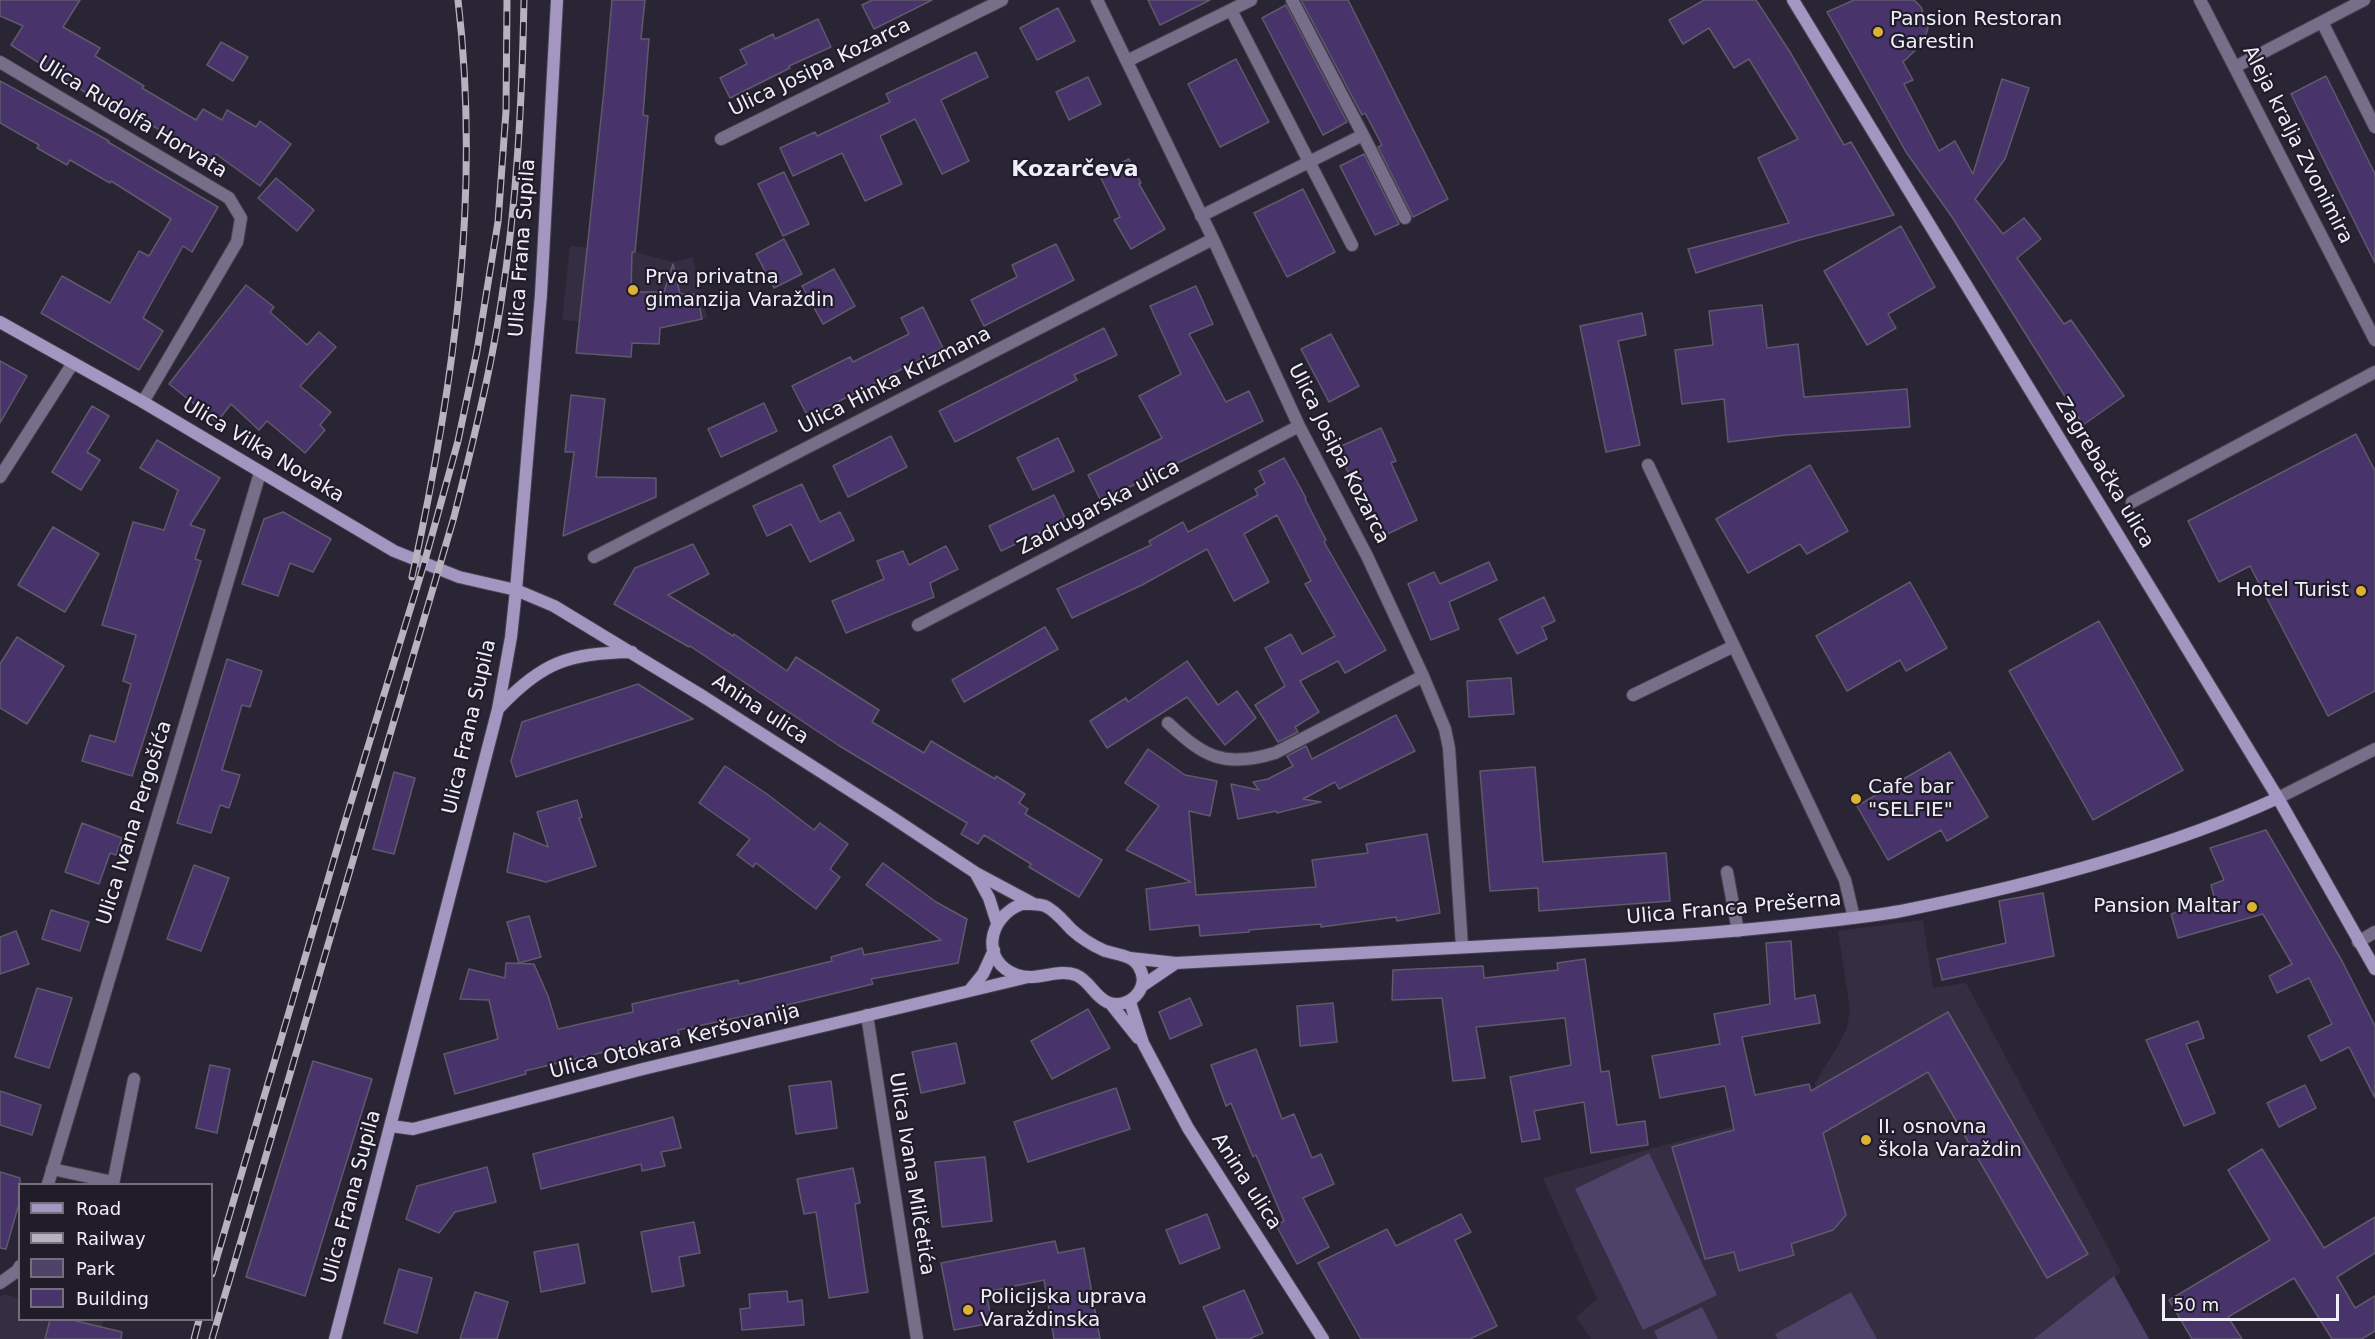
<!DOCTYPE html>
<html>
<head>
<meta charset="utf-8">
<style>
  body { margin:0 }
  #map { position:relative; width:2375px; height:1339px; overflow:hidden; background:#2a2534; font-family:"DejaVu Sans",sans-serif }
  canvas { display:block }
  .legend { position:absolute; left:18px; top:1183px; width:195px; height:138px; box-sizing:border-box; background:#201c2a; border:2px solid #73707c; margin:0; padding:8px 10px; list-style:none; font-size:18px; color:#f0eef8 }
  .legend li { display:flex; align-items:center; gap:12px; height:30px }
  .legend b { width:30px; border:2px solid #73707c }
  .scale { position:absolute; left:2162px; top:1294px; width:177px; height:27px; box-sizing:border-box; border:3px solid #f0eef8; border-top:0; padding-left:8px; font-size:18px; line-height:21px; white-space:nowrap; color:#f0eef8; -webkit-text-stroke:4px #201c2a; paint-order:stroke }
</style>
</head>
<body>
<div id="map">
<canvas width="2375" height="1339"></canvas>
<ul class="legend">
<li><b style="height:8px;background:#a396c0"></b>Road</li>
<li><b style="height:8px;background:#b6b3be"></b>Railway</li>
<li><b style="height:16px;background:#4f4269"></b>Park</li>
<li><b style="height:16px;background:#48346a"></b>Building</li>
</ul>
<div class="scale">50 m</div>
</div>
<script>
const c = document.querySelector('canvas').getContext('2d');
c.lineJoin = 'round';
function paint(path, color) {
  c.fillStyle = color;
  c.fill(path, 'evenodd');
}
function trace(path, color, width, dash) {
  c.strokeStyle = color;
  c.lineWidth = width;
  c.lineCap = dash ? 'butt' : 'round';
  c.setLineDash(dash || []);
  c.stroke(path);
}
function drawText(font, color, halo, rows, align = 'center') {
  c.font = font + ' "DejaVu Sans",sans-serif';
  c.lineWidth = 4.5;
  c.setLineDash([]);
  c.textBaseline = 'middle';
  c.strokeStyle = halo;
  c.fillStyle = color;
  for (const [text, x, y, turn = 0] of rows) {
    c.save();
    c.translate(x, y);
    c.rotate((+turn || 0) * Math.PI / 180);
    c.textAlign = isNaN(turn) ? turn : align;
    if (halo) c.strokeText(text, 0, 0);
    c.fillText(text, 0, 0);
    c.restore();
  }
}
paint(new Path2D(`
  M570,246L635,252L672,262L693,257L707,318L660,328L562,320Z
  M1923,920L1933,988L1966,983L2121,1272L2114,1277L2149,1339H1591L1576,1317L1597,1299L1543,1178L1816,1104L1815,1083L1838,1046L1847,1028L1850,1009L1838,931Z
  M3,1294L19,1298L20,1320H104L98,1339H0V1297Z`), '#352e43');
paint(new Path2D(`
  M1649,1153L1717,1295L1643,1330L1575,1189Z
  M2114,1276L2149,1339H2034Z
  M1851,1292L1877,1339H1778L1775,1334Z
  M1702,1307L1718,1339H1658L1654,1331Z`), '#4f4269');
const building = new Path2D(`
  M0,0H80L63,27L100,48L95,56L144,86L142,88L196,120L203,109L222,120L227,110L256,127L260,121L291,144L260,186L216,154L212,161L128,111L124,117L11,45L23,26L0,16Z
  M612,0H645L641,39H649L643,115L648,116L635,252H632L631,292H664L673,264L680,294H697L702,319L660,328L659,344L632,343L631,357L576,353L604,90Z
  M872,0H932L874,29L862,5Z
  M1148,0H1210L1160,25Z
  M1301,0H1348L1448,199L1413,217L1378,147L1382,145L1365,113L1362,115Z
  M1704,0H1756L1790,52L1844,145L1851,142L1894,215L1800,240L1696,273L1688,249L1789,223L1758,158L1798,139L1749,59L1734,68L1709,28L1683,44L1669,20Z
  M1854,0H1914L1921,7L1928,28L1923,43L1903,62L1913,80L1904,84L1939,151L1955,141L1973,174L2002,79L2029,88L2005,159L1975,199L2003,234L2024,218L2041,239L2017,258L2064,324L2071,320L2124,396L2083,425L1952,217L1906,152L1827,12Z
  M1286,5L1347,122L1323,135L1262,18Z
  M1058,8L1075,41L1037,60L1020,28Z
  M818,19L831,47L789,66L790,68L730,98L720,78L747,64L740,50L773,34L775,39Z
  M221,42L248,57L233,81L207,65Z
  M976,52L988,77L941,100L969,161L942,174L915,119L880,136L902,184L865,201L842,153L793,176L780,148L815,132L817,136L890,102L886,94Z
  M1236,59L1269,122L1220,147L1188,84Z
  M2326,76L2375,174V263L2291,94Z
  M1088,77L1101,104L1069,120L1056,92Z
  M0,81L109,141L108,142L218,207L192,252L183,246L143,318L163,331L139,370L41,313L62,276L110,303L139,251L149,256L171,219L111,181L110,183L70,160L67,165L37,148L39,145L0,123Z
  M1364,154L1399,224L1375,235L1340,166Z
  M1129,159L1141,183L1139,184L1165,229L1131,249L1114,220L1120,217L1099,174Z
  M784,172L809,224L783,236L758,184Z
  M276,178L314,210L297,231L258,198Z
  M1303,189L1335,252L1287,277L1254,213Z
  M1901,226L1935,287L1888,314L1896,328L1867,345L1824,271Z
  M784,239L802,274L774,288L756,254Z
  M1056,244L1074,280L984,326L971,300L1017,277L1012,265Z
  M834,269L855,306L823,324L802,286Z
  M246,285L274,307L270,312L307,345L319,332L336,347L300,386L331,412L320,425L325,430L305,453L267,421L259,430L231,404L217,422L169,384Z
  M1196,286L1213,324L1189,334L1226,402L1249,391L1263,421L1101,501L1088,475L1162,438L1139,396L1181,374L1150,306Z
  M1762,305L1767,348L1798,344L1804,397L1907,389L1910,427L1786,435L1728,442L1724,399L1682,404L1675,350L1713,345L1709,311Z
  M923,307L943,348L808,417L792,386L850,357L853,362L909,334L901,318Z
  M1642,313L1646,335L1618,341L1640,445L1606,452L1580,326Z
  M1104,328L1117,355L1074,375L1077,380L955,442L939,411Z
  M1331,334L1359,386L1329,402L1301,349Z
  M0,361L27,376L0,423Z
  M571,395L605,399L596,477L656,478V497L563,536L574,452H565Z
  M764,403L777,431L721,457L708,429Z
  M92,406L109,416L87,452L100,460L81,490L52,472Z
  M1381,428L1396,461L1391,463L1417,520L1383,536L1357,479L1352,481L1337,448Z
  M2356,434L2375,471V691L2328,716L2250,566L2219,582L2188,521Z
  M891,436L907,467L848,497L833,466Z
  M1058,438L1074,471L1033,490L1017,458Z
  M157,440L220,478L190,525L205,530L195,559L201,561L132,776L82,761L90,735L115,742L131,684L123,681L136,635L102,625L133,522L164,530L178,490L140,468Z
  M1284,458L1306,498L1305,499L1326,540L1324,542L1386,650L1345,673L1338,661L1300,681L1319,712L1295,727L1298,732L1278,742L1255,705L1285,686L1265,648L1291,634L1302,654L1335,636L1305,584L1311,581L1277,515L1244,534L1269,582L1234,601L1207,549L1142,585L1072,618L1057,589L1151,545L1149,541L1183,522L1188,532L1258,495L1255,489L1265,483L1259,471Z
  M1810,465L1848,531L1807,554L1800,544L1748,573L1716,519Z
  M802,484L820,522L840,512L854,540L810,562L791,524L767,536L753,506Z
  M1054,495L1066,520L1001,551L989,526Z
  M283,512L331,539L313,572L290,563L278,596L242,584L264,519Z
  M53,527L99,554L65,612L18,585Z
  M693,544L709,574L668,595L733,636L734,634L787,671L796,657L879,710L872,722L924,753L931,741L995,779L996,776L1025,794L1019,803L1028,809L1025,814L1102,860L1079,897L1029,867L1031,864L984,835L978,844L961,834L967,823L838,745L690,646L689,647L614,604L635,568Z
  M946,546L958,569L930,583L934,597L846,633L832,601L884,579L877,561L903,551L909,565Z
  M1489,562L1497,580L1449,602L1459,629L1431,640L1408,584L1434,572L1440,584Z
  M1910,582L1947,648L1906,671L1900,660L1847,691L1816,636Z
  M1544,597L1555,621L1542,627L1547,639L1517,654L1499,619Z
  M2099,621L2183,770L2093,820L2009,671Z
  M1045,627L1058,649L964,702L952,680Z
  M17,637L64,666L27,724L0,708V664Z
  M227,659L262,671L250,707L242,705L222,770L240,775L229,808L220,805L211,833L177,823Z
  M1187,661L1218,705L1237,691L1256,718L1225,745L1187,697L1107,748L1090,721L1126,698L1128,702Z
  M1511,678L1514,714L1469,717L1467,681Z
  M638,684L693,719L516,777L511,761L522,722Z
  M1396,715L1415,751L1339,789L1335,782L1303,799L1321,802L1277,813L1276,811L1238,819L1231,784L1259,790L1253,782L1268,779L1293,766L1287,756L1306,746L1312,759Z
  M1148,749L1185,775L1217,781L1210,816L1189,811L1196,895L1316,887L1312,860L1368,853L1366,844L1427,834L1440,913L1397,921L1396,917L1321,927V924L1249,930V932L1200,936L1199,925L1150,930L1146,889L1191,882L1126,850L1159,806L1125,783Z
  M1950,752L1988,817L1947,841L1941,830L1888,860L1857,806Z
  M725,766L767,794L814,830L820,823L848,844L830,869L840,877L816,909L756,863L753,867L737,855L750,839L699,803Z
  M1535,767L1543,862L1666,853L1670,901L1539,911L1538,888L1490,891L1480,771Z
  M394,772L415,778L394,854L373,849Z
  M577,800L582,817L579,818L596,866L546,882L507,872L514,833L548,847L537,812Z
  M82,823L122,838L116,855L110,853L99,884L65,872Z
  M2266,830L2342,961L2375,1026V1098L2349,1047L2321,1061L2308,1036L2332,1024L2309,978L2277,993L2269,976L2292,964L2263,914L2178,938L2171,914L2215,900L2211,885L2224,880L2210,848Z
  M883,863L936,902L967,919L958,963L871,979L873,984L787,1005L788,1010L756,1017L755,1014L678,1030L679,1034L525,1071L526,1074L455,1094L444,1054L498,1039L489,1000L460,999L469,969L505,978L506,963L534,964L548,996L558,1029L633,1012L632,1004L738,980L739,984L832,961L831,957L862,948L864,955L941,940L866,885Z
  M194,865L229,878L201,951L167,939Z
  M2043,893L2054,956L1942,980L1937,959L2006,943L1999,901Z
  M51,910L89,922L80,951L42,939Z
  M529,916L541,957L519,963L507,922Z
  M16,931L29,964L0,974V937Z
  M1791,941L1795,999L1815,995L1820,1023L1742,1037L1755,1095L1809,1084L1811,1091L1948,1012L2088,1254L2047,1278L1928,1072L1823,1133L1846,1215L1833,1230L1791,1244L1794,1255L1739,1271L1734,1252L1705,1259L1672,1147L1734,1130L1725,1086L1660,1098L1652,1056L1720,1044L1714,1014L1770,1004L1766,943Z
  M1585,959L1601,1072L1609,1071L1617,1125L1645,1121L1648,1145L1591,1153L1584,1102L1534,1111L1540,1139L1522,1142L1510,1077L1571,1065L1565,1018L1476,1027L1485,1078L1453,1081L1442,998L1392,1000L1393,970L1483,966L1484,978L1558,970L1557,963Z
  M37,988L72,998L49,1068L15,1057Z
  M1190,998L1202,1025L1170,1039L1159,1012Z
  M1333,1003L1337,1042L1300,1046L1297,1006Z
  M1088,1009L1110,1048L1052,1079L1031,1041Z
  M2198,1021L2204,1038L2186,1044L2215,1113L2184,1126L2146,1040Z
  M956,1043L965,1083L921,1093L912,1052Z
  M1256,1049L1282,1119L1294,1114L1312,1158L1321,1154L1334,1184L1303,1198L1329,1247L1297,1264L1276,1225L1284,1221L1256,1155L1253,1157L1231,1103L1226,1106L1211,1065Z
  M313,1061L372,1079L305,1296L246,1277Z
  M210,1065L230,1069L217,1133L196,1128Z
  M831,1081L837,1128L796,1134L789,1086Z
  M2305,1085L2316,1108L2279,1127L2267,1103Z
  M1116,1088L1130,1129L1028,1162L1014,1122Z
  M0,1091L41,1105L32,1135L0,1125Z
  M673,1117L681,1148L661,1152L665,1166L642,1171L641,1164L541,1189L533,1154Z
  M2262,1149L2324,1248L2375,1217V1253L2337,1277L2355,1308L2375,1296V1331L2362,1339H2332L2294,1278L2228,1317L2242,1339H2192L2169,1300L2270,1240L2228,1170Z
  M985,1157L992,1221L942,1227L935,1162Z
  M487,1167L496,1202L455,1212L439,1233L406,1219L417,1186Z
  M853,1168L860,1203L855,1204L868,1292L829,1298L816,1212L804,1214L797,1179Z
  M0,1172L20,1178V1200L6,1249L0,1248Z
  M1207,1214L1220,1248L1180,1264L1166,1230Z
  M1461,1214L1471,1232L1455,1240L1497,1326L1470,1339H1361L1318,1263L1387,1229L1396,1246Z
  M694,1222L700,1253L679,1257L684,1286L652,1292L641,1232Z
  M1055,1241L1058,1253L1084,1248L1100,1339H1054L1044,1280L986,1292L992,1323L954,1330L941,1263Z
  M578,1244L585,1283L541,1292L534,1252Z
  M399,1269L432,1278L417,1333L384,1323Z
  M1244,1290L1263,1333L1249,1339H1217L1203,1307Z
  M787,1291L788,1302L802,1300L804,1325L742,1330L740,1309L750,1308L749,1294Z
  M475,1292L508,1302L497,1339H460Z
  M50,1320H72L122,1332L121,1339H45Z`);
paint(building, '#48346a');
trace(building, '#5f5a6b', 1.5);
const lane = new Path2D(`
  M1231,10L1352,245
  M2322,22L2375,127
  M1127,61L1251,0
  M2235,67L2364,0
  M1363,135L1405,218
  M1201,216L1363,135L1292,0
  M2132,502L2375,372
  M1727,872L1738,931
  M52,1169L113,1182
  M113,1184L134,1079`);
const street = new Path2D(`
  M1097,0L1213,239L1299,426L1367,556L1423,676L1445,729L1449,748L1462,947
  M2200,0L2375,340
  M0,62L229,198L241,218L237,242L143,402
  M721,139L1002,0
  M1648,465L1845,880L1854,918
  M0,477L73,363
  M594,557L1213,239
  M918,625L1299,426
  M1633,695L1734,646
  M1168,723C1205,758 1225,768 1275,753L1423,676
  M2278,798L2375,749
  M2358,942L2375,932
  M867,1015L917,1339
  M48,1184L260,473
  M0,1283L17,1271L20,1266`);
const secondary = new Path2D(`
  M1793,0L2278,798L2375,969
  M0,322L143,402L394,551L459,577L516,590L554,606L704,697L890,816L976,873L1034,904
  M499,708C542,662 569,653 632,652
  M976,874L989,898L997,923
  M1022,904C1030,904 1038,903 1045,906C1056,911 1064,922 1072,930C1081,938 1092,945 1103,950C1115,955 1132,954 1139,967C1152,988 1128,1011 1107,1002C1094,996 1090,981 1076,975C1057,968 1037,982 1017,975C980,962 987,917 1022,904Z
  M1130,958L1176,963C1287,957 1398,951 1508,945C1606,940 1703,935 1801,924C1834,920 1868,917 1901,911C2026,886 2162,851 2278,798
  M1142,986L1176,963
  M969,991L983,974L994,950
  M1130,1002L1143,1043L1188,1128L1323,1339
  M1110,1003L1138,1038
  M391,1126L413,1129L643,1069L1028,977
  M335,1339L498,709L511,637L516,590L541,294L557,0`);
trace(lane, '#46414f', 14);
trace(street, '#46414f', 14);
trace(secondary, '#46414f', 14);
trace(lane, '#776f89', 12);
trace(street, '#776f89', 12);
trace(secondary, '#a396c0', 12);
const rail = new Path2D(`
  M412,577C454,386 481,195 458,0
  M212,1274L344,825L424,564L458,441L477,351L498,222L506,111L507,0
  M194,1339L199,1320
  M212,1339L454,517C472,446 490,375 501,303C517,203 522,101 524,0`);
trace(rail, '#b6b3be', 7);
trace(rail, '#201c2a', 4.5, [14]);
for (const [x, y, r, color] of [
  [1878,32,6,"#ddb133"],
  [633,290,6,"#ddb133"],
  [2361,591,6,"#ddb133"],
  [1856,799,6,"#ddb133"],
  [2252,907,6,"#ddb133"],
  [1866,1140,6,"#ddb133"],
  [968,1310,6,"#ddb133"]
]) {
  const dot = new Path2D();
  dot.arc(x, y, r, 0, 2 * Math.PI);
  c.fillStyle = color;
  c.fill(dot);
  trace(dot, '#201c2a', 2);
}
drawText('20px', '#f0eef8', '#201c2a', [
  ["Pansion Restoran",1890,20],
  ["Garestin",1890,43],
  ["Prva privatna",645,278],
  ["gimanzija Varaždin",645,301],
  ["Hotel Turist",2349,591,"right"],
  ["Cafe bar",1868,788],
  ["\"SELFIE\"",1868,811],
  ["Pansion Maltar",2240,907,"right"],
  ["II. osnovna",1878,1128],
  ["škola Varaždin",1878,1151],
  ["Policijska uprava",980,1298],
  ["Varaždinska",980,1321]
], 'left');
drawText('20px', '#f0eef8', '#201c2a', [
  ["Ulica Josipa Kozarca",820,68,-26],
  ["Ulica Rudolfa Horvata",132,118,31],
  ["Aleja kralja Zvonimira",2297,145,63],
  ["Ulica Frana Supila",523,248,-86],
  ["Ulica Hinka Krizmana",895,381,-27],
  ["Ulica Vilka Novaka",263,451,31],
  ["Ulica Josipa Kozarca",1338,454,63],
  ["Zagrebačka ulica",2104,473,59],
  ["Zadrugarska ulica",1099,508,-28],
  ["Anina ulica",760,710,33],
  ["Ulica Frana Supila",470,727,-77],
  ["Ulica Ivana Pergošića",135,823,-73],
  ["Ulica Franca Prešerna",1734,909,-5],
  ["Ulica Otokara Keršovanija",675,1042,-14],
  ["Ulica Ivana Milčetića",911,1174,81],
  ["Anina ulica",1246,1182,57],
  ["Ulica Frana Supila",352,1197,-75]
]);
drawText('bold 22px', '#f0eef8', '#201c2a', [
  ["Kozarčeva",1075,170]
]);
</script>
</body>
</html>
